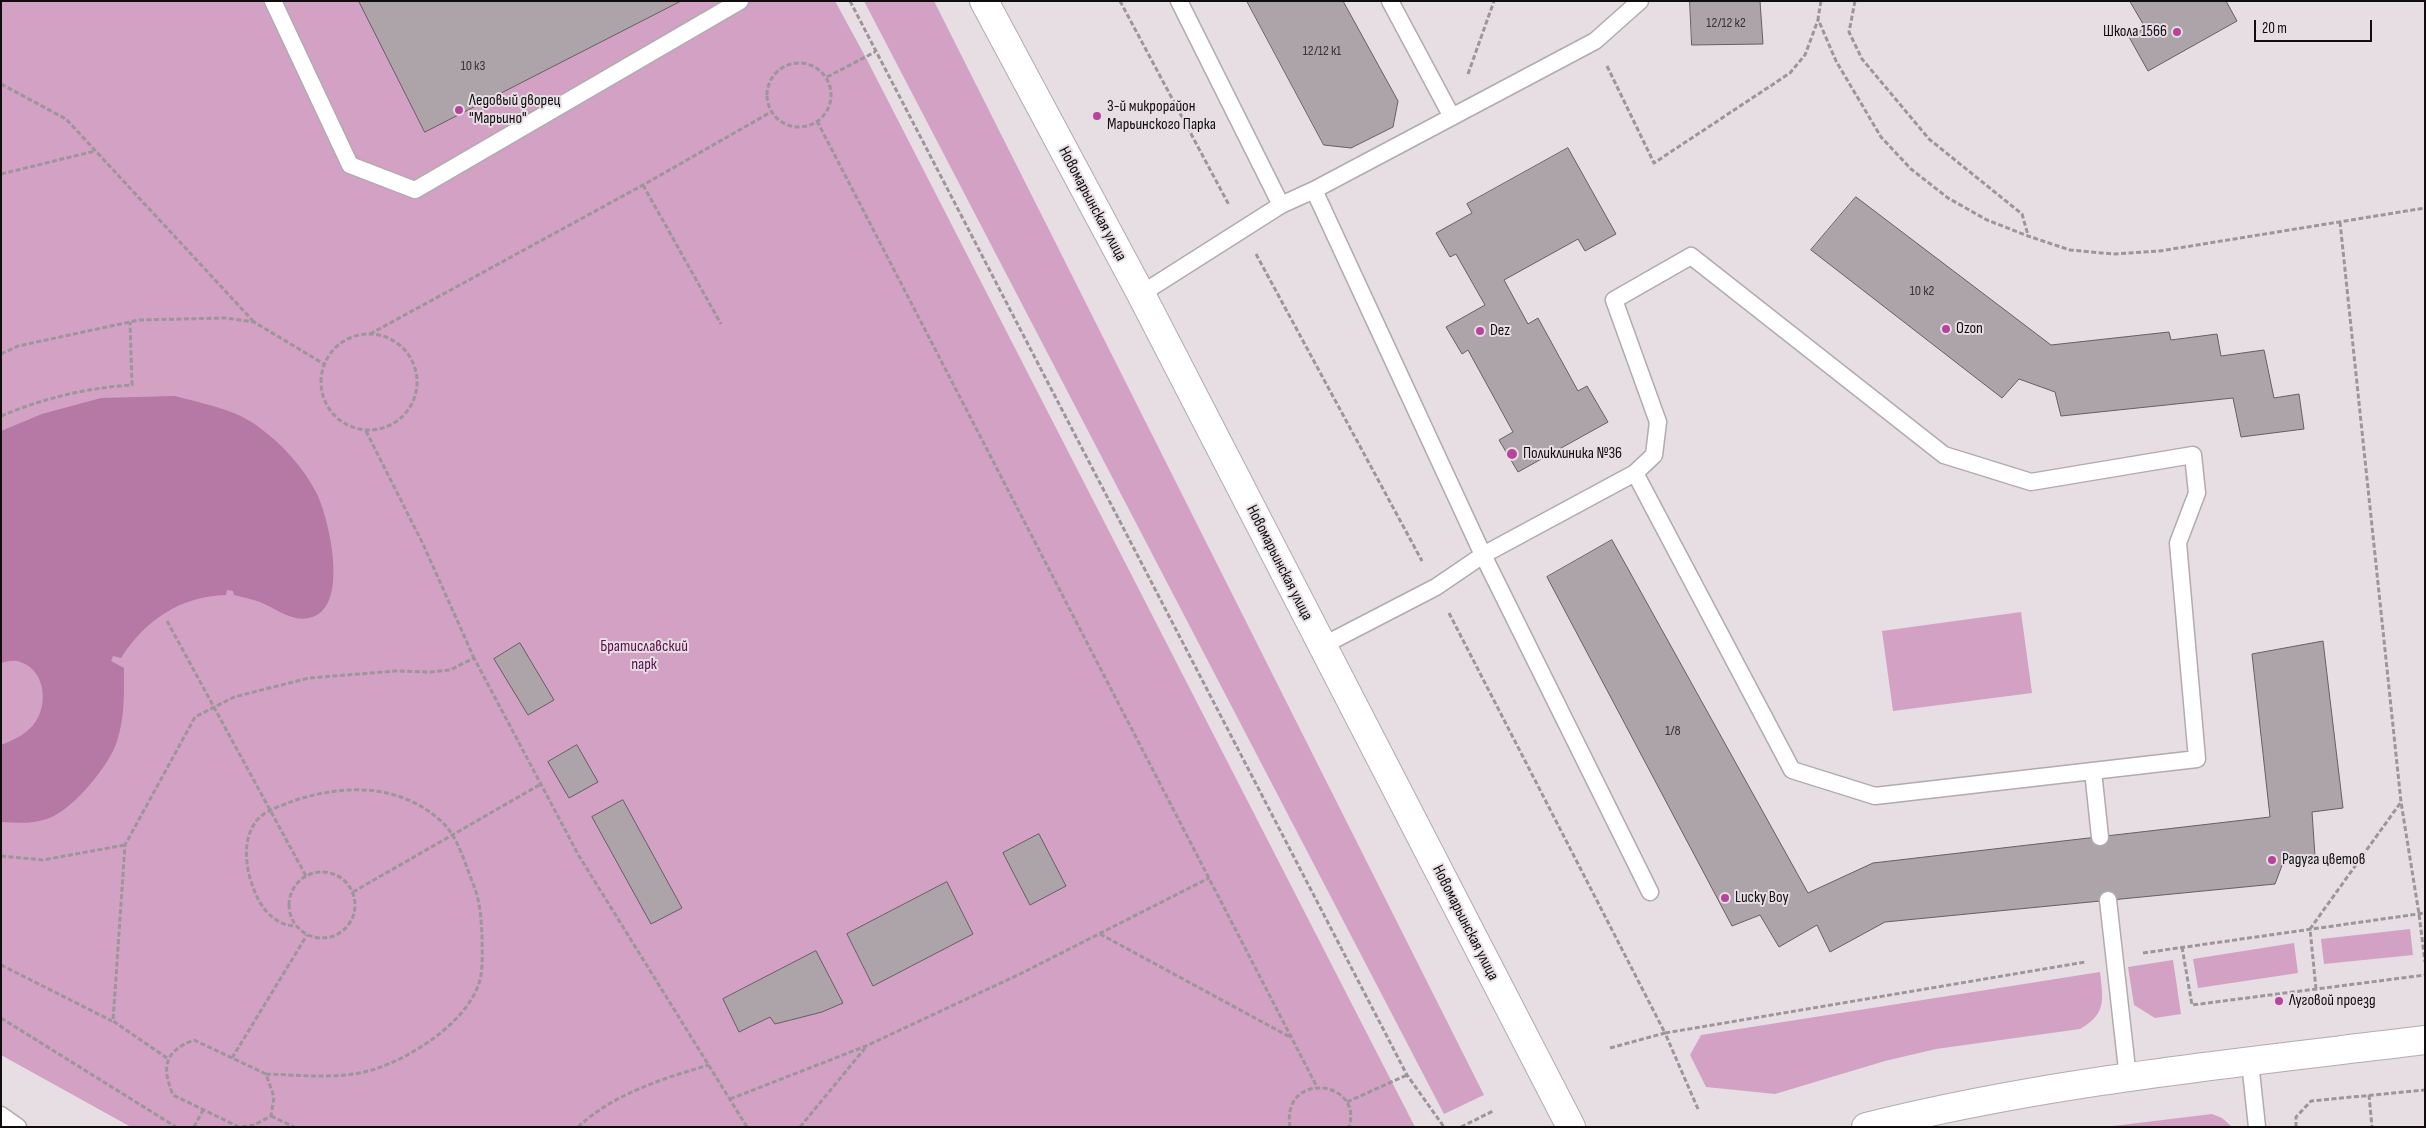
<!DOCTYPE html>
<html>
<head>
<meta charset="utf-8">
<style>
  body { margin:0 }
  #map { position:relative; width:2426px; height:1128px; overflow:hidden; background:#e6dee3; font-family:"Sofia Sans Condensed",sans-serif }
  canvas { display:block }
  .frame { position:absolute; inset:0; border:2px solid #100d0f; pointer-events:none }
  .scale { position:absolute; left:2254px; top:20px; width:118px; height:22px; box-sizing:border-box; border:2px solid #100d0f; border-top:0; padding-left:6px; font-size:15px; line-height:18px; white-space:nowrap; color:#100d0f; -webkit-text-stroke:4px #e6dee3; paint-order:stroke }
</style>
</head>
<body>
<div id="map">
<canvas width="2426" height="1128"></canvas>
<div class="frame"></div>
<div class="scale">20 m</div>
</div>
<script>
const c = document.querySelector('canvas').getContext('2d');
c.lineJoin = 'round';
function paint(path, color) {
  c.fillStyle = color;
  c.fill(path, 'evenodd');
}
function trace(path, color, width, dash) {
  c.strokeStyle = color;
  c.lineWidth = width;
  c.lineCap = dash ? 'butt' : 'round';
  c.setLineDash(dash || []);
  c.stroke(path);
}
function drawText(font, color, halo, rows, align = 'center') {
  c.font = font + ' "Sofia Sans Condensed",sans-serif';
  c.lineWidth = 4;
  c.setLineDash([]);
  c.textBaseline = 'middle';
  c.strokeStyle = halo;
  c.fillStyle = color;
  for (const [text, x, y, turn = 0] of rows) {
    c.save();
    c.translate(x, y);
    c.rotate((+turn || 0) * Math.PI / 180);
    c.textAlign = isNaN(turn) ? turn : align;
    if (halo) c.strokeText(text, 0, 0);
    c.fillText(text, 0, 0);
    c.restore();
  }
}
paint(new Path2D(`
  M1,1H835L865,56L1415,1127H131L1,1055Z
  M864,1H934L1484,1095L1444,1114Z
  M2021,612L2032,693L1893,711L1882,631Z
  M2410,929L2413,955L2324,964L2321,939Z
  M2294,943L2298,973L2198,988L2193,959Z
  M2173,960L2181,1014L2155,1018L2134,1005L2128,967Z
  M2100,972C2103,999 2107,1014 2080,1029L1936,1049L1885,1061L1775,1094L1706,1087L1690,1055L1701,1035Z
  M2212,1114L2222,1118L2232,1127H2105Z`), '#d3a1c4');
paint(new Path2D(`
  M175,396C204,404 236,409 260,428C283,445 304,468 317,494C329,519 351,610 309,618C291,622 275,608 260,602C252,599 242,597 234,595L233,591L227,590L226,595C181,596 145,620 121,658L113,656L111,661L124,668C124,692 125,717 117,741C110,765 72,811 47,819C32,824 17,823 1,822V745C14,740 29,733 36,721C49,701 44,667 17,661C12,660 6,662 1,663V431L42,414L101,398Z`), '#b678a5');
const building = new Path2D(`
  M359,1H681L425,132Z
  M1247,1H1343L1398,101L1393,127L1351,148L1324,145Z
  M1690,1H1760L1763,44L1692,45Z
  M2130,1H2226L2237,21L2148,71L2129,37L2145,28Z
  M1568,148L1616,234L1585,251L1578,239L1504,280L1528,324L1538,318L1578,391L1587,386L1608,422L1518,472L1499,440L1513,432L1468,350L1462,354L1446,327L1485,305L1456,254L1450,257L1436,233L1472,213L1467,204Z
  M1856,197L2051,345L2169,332L2171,340L2217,334L2221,356L2264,350L2274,398L2299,394L2304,429L2241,437L2233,398L2061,416L2055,392L2019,379L2002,398L1811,250Z
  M1612,540L1808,893L1873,863L2270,817L2252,654L2323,641L2343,808L2312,812L2315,856L2284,860L2275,884L1885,922L1830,952L1817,925L1779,947L1760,915L1732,926L1547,577Z
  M520,643L554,700L528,715L494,659Z
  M577,745L598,782L569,798L548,762Z
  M623,800L682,908L651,924L592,817Z
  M1039,834L1066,886L1030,905L1003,853Z
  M947,882L973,934L873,986L847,934Z
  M816,951L843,1003L822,1012L775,1024L770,1017L739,1032L723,999Z`);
paint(building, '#aca4a9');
trace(building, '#665e63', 1);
const lane = new Path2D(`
  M273,1L350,165L415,190L740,1
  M1179,1L1281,205
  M1390,1L1452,117
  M1640,1L1595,41L1314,190L1483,555L1650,892
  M1141,294L1281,205L1314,190
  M1322,646L1436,587L1483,555L1635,473L1654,455L1658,422L1614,300L1691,256L1944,455L2031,482L2193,455L2197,493L2178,543L2197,759L1875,796L1792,770L1635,473
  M2093,771L2100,837
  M2108,900L2128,1078
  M2250,1062L2257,1127
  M1,1115L18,1127`);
const secondary = new Path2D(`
  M984,1L1141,294L1571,1127
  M1866,1127C2048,1081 2238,1063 2425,1040`);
trace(lane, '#b2aaaf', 19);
trace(secondary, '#b2aaaf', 30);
trace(new Path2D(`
  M850,1L1407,1075L1444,1127
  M1120,1L1229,205
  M1821,1L1818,19L1836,61L1881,137L1911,169L1948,198L1987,220L2028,236L2070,250L2113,254L2160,251L2425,208
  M1855,1L1849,32L1862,59L1929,139L2022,214L2028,235
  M767 95a32 32 0 1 1 64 0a32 32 0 1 1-64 0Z
  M1607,66L1654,163L1790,73L1805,55L1818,20
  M1468,74L1494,1
  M827,77L875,52
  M1,84L66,119L254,322
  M817,121L1317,1087
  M1,174L95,151
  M643,185L721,324
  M2340,222L2401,802L2419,914L2425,962
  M1256,254L1422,561
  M321 382a48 48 0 1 1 96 0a48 48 0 1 1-96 0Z
  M370,334L643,185L771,112
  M1,354L18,346L139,320L226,318L254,322L324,364
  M1,416C44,398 86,388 132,385L130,322
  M366,431L423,544L474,658
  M1449,613L1665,1033L2085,962
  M167,621L306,876
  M1,856L43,860L125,845
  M289 905a33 33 0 1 1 66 0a33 33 0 1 1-66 0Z
  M353,892L541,784
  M1100,934L1290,1037
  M2182,947L2192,1005L2425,975
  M2143,953L2425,913
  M1,965L112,1021
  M2316,989L2310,929L2401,802
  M1,1018L176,1127
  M1610,1048L1665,1033L1698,1109
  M167,1058L113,1021L125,845L195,717L234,697L309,678L396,671L431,672L450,670L474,658L579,856L747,1127
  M232,1058L307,935
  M266,1074C301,1075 342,1080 375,1069C413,1057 474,1018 481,975C483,962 482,947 482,934C481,918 480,901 474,886C465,865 459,838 442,822C400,783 344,784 293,801C281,806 266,810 257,820C239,843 247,876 258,899C266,914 279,926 296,926
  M2369,1095L2372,1127
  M730,1099L866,1046L1020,974L1209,878
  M1347,1102L1407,1075
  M271,1116L294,1127
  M194,1127L203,1110
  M239,1127L173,1095C161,1066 165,1051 194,1040L266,1074L274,1097L271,1116L254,1125L240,1127
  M578,1127C613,1094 664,1078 709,1065
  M800,1127L866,1047
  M1290,1127C1281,1070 1364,1080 1349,1127
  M1461,1127L1493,1111
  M2296,1127V1117L2311,1101L2425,1090`), '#9c9599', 3, [5, 2.5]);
trace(lane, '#fff', 16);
trace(secondary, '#fff', 28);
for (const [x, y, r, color] of [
  [2177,32,5,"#b7439d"],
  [459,110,5,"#b7439d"],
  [1097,116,5,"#b7439d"],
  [1946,329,5,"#b7439d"],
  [1480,331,5,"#b7439d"],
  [1512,454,6,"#b7439d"],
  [2272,860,5,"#b7439d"],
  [1725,898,5,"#b7439d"],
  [2279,1001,5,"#b7439d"]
]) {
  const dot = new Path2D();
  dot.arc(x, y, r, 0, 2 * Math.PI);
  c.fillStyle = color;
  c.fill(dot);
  trace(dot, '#e6dee3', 2);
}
drawText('14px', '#373336', null, [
  ["12/12 к2",1726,23],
  ["12/12 к1",1322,51],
  ["10 к3",473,66],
  ["10 к2",1922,291],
  ["1/8",1673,731]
]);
drawText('16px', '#100d0f', '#e6dee3', [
  ["Школа 1566",2167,32,"right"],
  ["Ледовый дворец",469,101],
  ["\"Марьино\"",469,119],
  ["3-й микрорайон",1107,107],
  ["Марьинского Парка",1107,125],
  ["Ozon",1956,329],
  ["Dez",1490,331],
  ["Поликлиника №36",1523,454],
  ["Радуга цветов",2282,860],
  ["Lucky Boy",1735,898],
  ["Луговой проезд",2289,1001]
], 'left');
drawText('16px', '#100d0f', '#e6dee3', [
  ["Новомарьинская улица",1092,204,62],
  ["Новомарьинская улица",1279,563,63],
  ["Новомарьинская улица",1465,923,63]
]);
drawText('16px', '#5a0e4b', '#e6dee3', [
  ["Братиславский",644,647],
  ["парк",644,665]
]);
</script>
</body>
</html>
